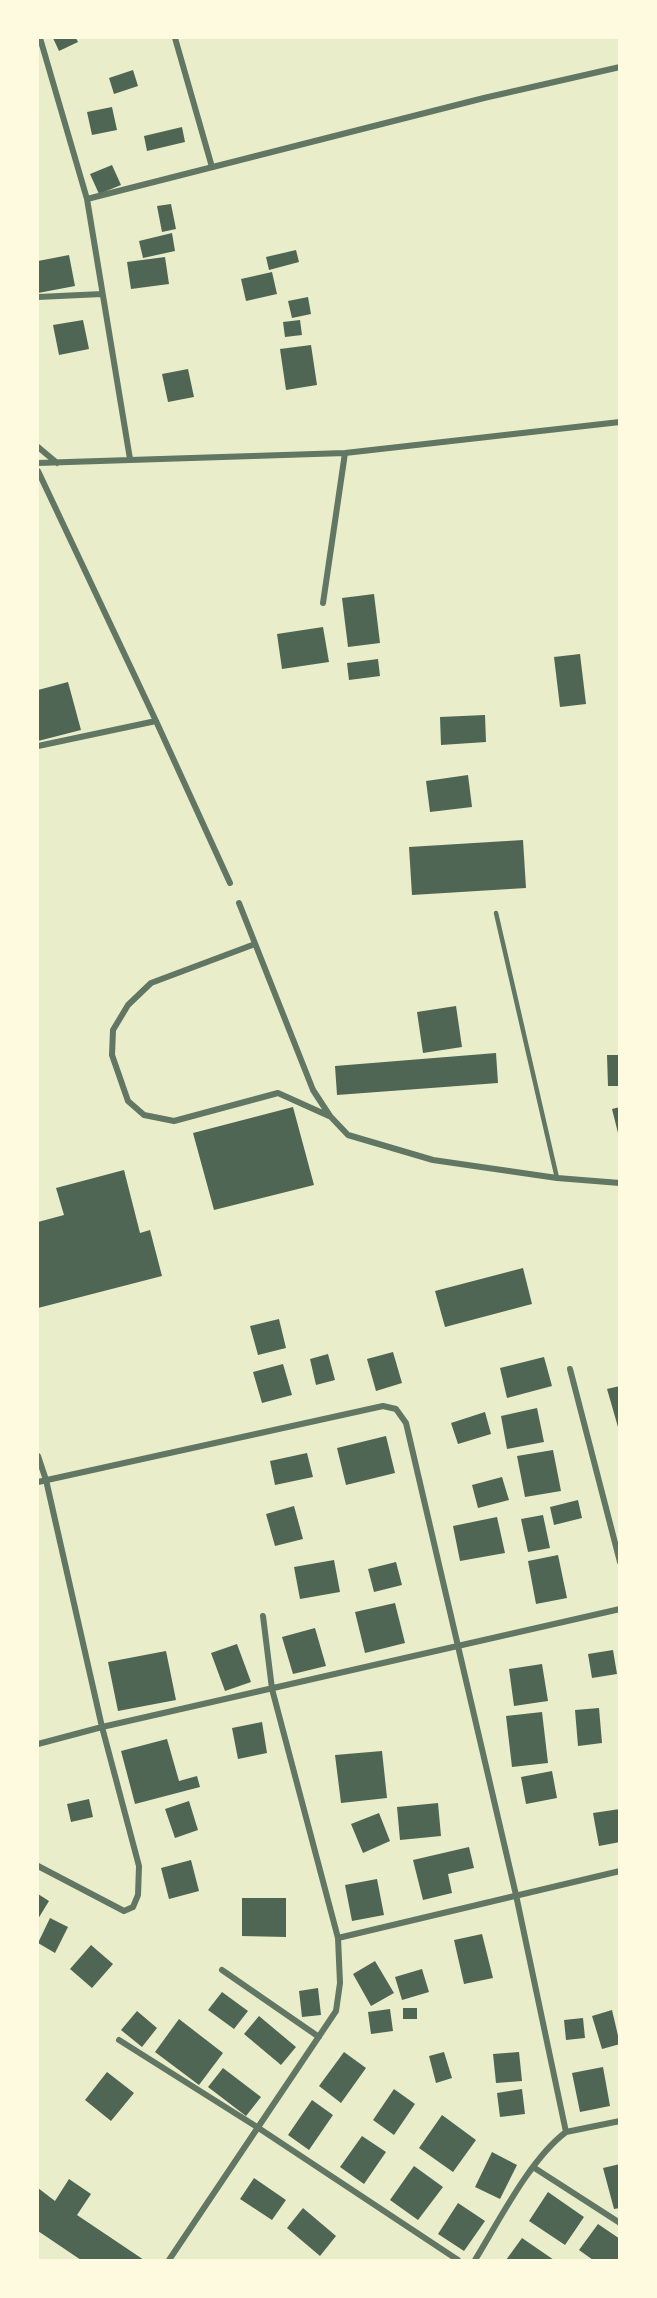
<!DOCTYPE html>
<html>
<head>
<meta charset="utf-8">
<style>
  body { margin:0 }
  #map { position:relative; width:657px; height:2298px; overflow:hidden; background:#e9edc9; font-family:Mulish,sans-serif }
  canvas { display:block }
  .frame { position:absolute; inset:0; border:39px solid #fefae0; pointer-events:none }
</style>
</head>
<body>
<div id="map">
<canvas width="657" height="2298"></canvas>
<div class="frame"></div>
</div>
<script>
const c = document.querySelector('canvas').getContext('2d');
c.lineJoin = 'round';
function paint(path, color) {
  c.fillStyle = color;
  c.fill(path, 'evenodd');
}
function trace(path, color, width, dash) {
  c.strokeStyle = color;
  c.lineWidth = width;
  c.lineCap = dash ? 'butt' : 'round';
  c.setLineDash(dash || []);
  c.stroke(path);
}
paint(new Path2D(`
  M53,38H76L78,42L59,51Z
  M133,70L138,86L114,94L109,78Z
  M112,107L117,130L92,135L87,112Z
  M182,127L185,142L147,151L144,136Z
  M112,165L121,185L99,194L90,174Z
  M171,204L176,229L162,232L157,206Z
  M172,233L175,251L143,258L139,241Z
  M296,250L299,262L269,270L266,257Z
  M69,255L75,286L38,293V261Z
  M165,257L169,284L131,289L127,262Z
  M272,272L277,294L246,301L241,279Z
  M308,297L311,314L292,318L288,301Z
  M83,320L89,349L59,355L53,325Z
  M300,320L302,335L285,337L283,322Z
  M311,345L317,385L286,390L280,349Z
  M188,369L194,397L168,402L162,374Z
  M374,594L380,643L348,647L342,598Z
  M323,627L329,662L282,669L277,634Z
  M580,654L586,704L560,707L554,657Z
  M378,659L380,676L349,680L347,663Z
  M68,682L81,730L38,741V690Z
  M485,715L486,742L441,745L440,717Z
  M468,775L472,807L430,812L426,781Z
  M523,840L526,888L412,895L409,847Z
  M456,1006L462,1047L423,1053L417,1012Z
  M496,1053L498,1083L337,1095L335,1066Z
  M607,1055H620V1086H608Z
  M293,1107L314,1185L214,1210L193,1133Z
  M620,1107V1137H619L612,1109Z
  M124,1170L140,1233L150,1230L162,1276L38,1308V1222L64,1215L56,1188Z
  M523,1268L532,1304L445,1327L435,1291Z
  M279,1319L286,1348L258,1355L250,1326Z
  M393,1352L402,1383L376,1391L367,1359Z
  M328,1354L335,1380L316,1385L310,1359Z
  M544,1357L552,1386L507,1398L500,1368Z
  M283,1364L292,1395L262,1403L253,1372Z
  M620,1386V1426L618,1427L607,1389Z
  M537,1408L544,1442L507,1449L501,1416Z
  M485,1412L491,1434L458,1444L451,1423Z
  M386,1436L395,1473L346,1485L337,1448Z
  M553,1450L561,1491L525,1497L517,1456Z
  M307,1453L313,1477L275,1485L270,1461Z
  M502,1477L509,1500L478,1508L472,1485Z
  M578,1500L582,1518L554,1525L550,1507Z
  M294,1506L303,1539L275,1546L266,1514Z
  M543,1515L550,1548L528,1552L521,1519Z
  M497,1517L505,1553L460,1561L453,1526Z
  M558,1555L567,1598L536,1604L528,1561Z
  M334,1560L340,1592L300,1599L294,1567Z
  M396,1562L402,1585L374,1592L368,1569Z
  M395,1603L405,1643L365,1653L355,1612Z
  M315,1628L326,1666L293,1674L282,1637Z
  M237,1644L251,1682L225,1691L211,1653Z
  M613,1650L617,1674L592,1678L588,1654Z
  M166,1651L176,1700L118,1711L108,1662Z
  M542,1664L548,1701L514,1706L509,1669Z
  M599,1708L602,1743L578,1746L575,1710Z
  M542,1712L548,1763L512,1767L506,1716Z
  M262,1722L267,1753L238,1759L232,1728Z
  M167,1739L179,1781L197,1776L200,1787L135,1804L121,1751Z
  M382,1751L387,1798L341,1803L335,1755Z
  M552,1771L557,1798L526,1804L521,1777Z
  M89,1799L93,1817L71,1822L67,1804Z
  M189,1801L198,1830L175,1838L165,1809Z
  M438,1803L441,1836L400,1840L397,1807Z
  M620,1809V1842L599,1846L593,1813Z
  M379,1813L390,1841L363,1853L351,1824Z
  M469,1847L474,1868L448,1874L452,1893L423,1900L413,1860Z
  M191,1860L199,1891L169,1899L161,1868Z
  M377,1879L384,1915L352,1921L345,1885Z
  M38,1894L49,1901L38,1919Z
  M242,1898H286V1937L242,1936Z
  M50,1918L68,1927L55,1953L38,1943Z
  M482,1934L493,1978L464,1984L454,1940Z
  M91,1945L113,1964L92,1988L70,1969Z
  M375,1961L394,1993L371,2006L353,1974Z
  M422,1969L429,1992L402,2000L395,1977Z
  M318,1988L321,2015L302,2017L299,1991Z
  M222,1992L248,2011L234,2029L208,2010Z
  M403,2008H417V2019H403Z
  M390,2009L393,2031L371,2034L368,2012Z
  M612,2010L620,2044L602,2049L592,2016Z
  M137,2011L157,2028L142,2047L121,2030Z
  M259,2016L296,2047L281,2065L244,2034Z
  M583,2018L585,2038L566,2040L564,2020Z
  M179,2019L223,2053L199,2085L155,2052Z
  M344,2052L366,2068L341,2103L319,2086Z
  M444,2052L452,2078L436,2083L429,2056Z
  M519,2052L522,2081L496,2083L493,2054Z
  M603,2067L610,2106L580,2112L572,2073Z
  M223,2068L261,2097L246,2116L208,2087Z
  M107,2072L134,2093L111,2121L85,2100Z
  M394,2089L415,2104L394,2135L373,2120Z
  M522,2089L525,2114L500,2117L497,2093Z
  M312,2100L333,2115L309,2150L288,2135Z
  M442,2115L476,2140L453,2172L419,2148Z
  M362,2136L386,2152L364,2184L340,2167Z
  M492,2152L517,2165L500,2199L475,2187Z
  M620,2164V2208L614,2209L603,2168Z
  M414,2166L443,2187L418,2220L390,2200Z
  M254,2178L286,2200L272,2220L240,2199Z
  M69,2179L91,2194L77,2215L144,2260H81L38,2231V2188L55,2201Z
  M548,2192L584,2217L565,2245L529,2221Z
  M458,2203L485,2221L464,2251L438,2234Z
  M303,2208L336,2236L320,2256L287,2228Z
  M598,2224L620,2239V2260H593L579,2250Z
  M522,2238L554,2260H506Z`), '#4f6655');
trace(new Path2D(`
  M496,913L557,1178`), '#617663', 4.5);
trace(new Path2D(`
  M40,38L87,199L130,459
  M175,38L212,167
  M87,199L484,98L620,67
  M38,297L102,294
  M38,447L57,463
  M38,463L345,453L620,422
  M38,471L156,721L230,883
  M323,603L345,453
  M38,746L156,721
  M239,903L313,1090L330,1116L348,1135L433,1160L557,1178L620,1183
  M255,944L151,983L128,1005L113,1030L112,1055L128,1101L144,1115L174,1121L278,1093L329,1116
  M570,1369L620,1562
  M38,1456L46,1480L102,1727L139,1866L138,1895L133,1907L124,1911L38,1866
  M38,1482L383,1406L396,1409L406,1423L516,1895L566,2132L620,2121
  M38,1744L102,1727L620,1609
  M338,1938L620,1871
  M222,1970L319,2037
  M119,2040L257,2127L458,2260
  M533,2167L620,2223
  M169,2260L336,2011L340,1983L338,1938L272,1689L263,1616
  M475,2260C499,2221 530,2159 566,2132`), '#617663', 6);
</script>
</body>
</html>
